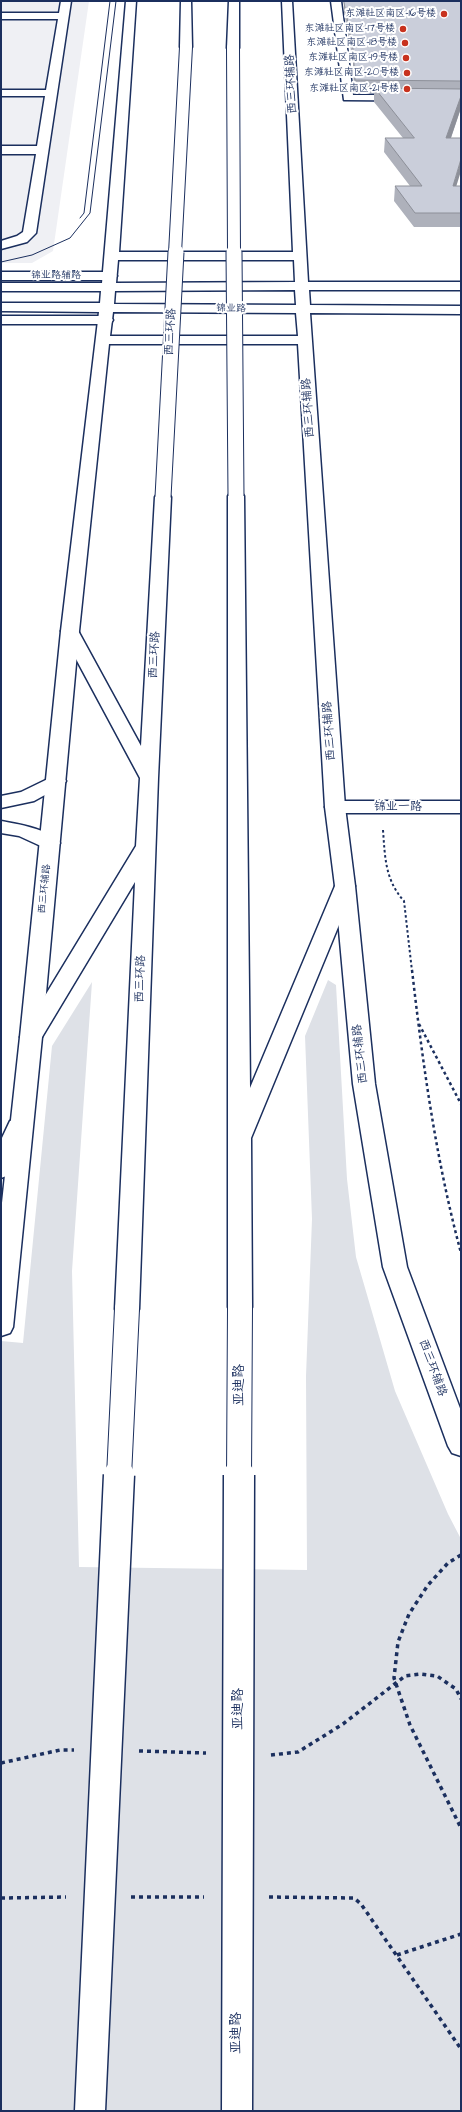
<!DOCTYPE html>
<html>
<head>
<meta charset="utf-8">
<style>
  body { margin:0 }
  #map { position:relative; width:462px; height:2112px; overflow:hidden; background:#fff; font-family:"Architects Daughter",sans-serif }
  canvas { display:block }
  .frame { position:absolute; inset:0; border:2px solid #1b2f5e; pointer-events:none }
</style>
</head>
<body>
<div id="map">
<canvas width="462" height="2112"></canvas>
<div class="frame"></div>
</div>
<script>
const c = document.querySelector('canvas').getContext('2d');
c.lineJoin = 'round';
function paint(path, color) {
  c.fillStyle = color;
  c.fill(path, 'evenodd');
}
function trace(path, color, width, dash) {
  c.strokeStyle = color;
  c.lineWidth = width;
  c.lineCap = dash ? 'butt' : 'round';
  c.setLineDash(dash || []);
  c.stroke(path);
}
function drawText(font, color, halo, rows, align = 'center') {
  c.font = font + ' "Architects Daughter","LXGW WenKai TC",sans-serif';
  c.lineWidth = 4;
  c.setLineDash([]);
  c.textBaseline = 'middle';
  c.strokeStyle = halo;
  c.fillStyle = color;
  for (const [text, x, y, turn = 0] of rows) {
    c.save();
    c.translate(x, y);
    c.rotate((+turn || 0) * Math.PI / 180);
    c.textAlign = isNaN(turn) ? turn : align;
    if (halo) c.strokeText(text, 0, 0);
    c.fillText(text, 0, 0);
    c.restore();
  }
}
paint(new Path2D(`
  M1,1H89L53,251L32,263H1Z`), '#eff0f4');
paint(new Path2D(`
  M328,980L336,985L347,1179L356,1257L395,1391L448,1514L461,1539V2111H1V1341L23,1343L52,1046L92,982L72,1271L79,1567L307,1570L306,1376L312,1219L305,1036Z`), '#dee1e7');
const minor = new Path2D(`
  M61,1H71L36,233L27,242L1,249V241L17,236L23,232L36,154H1V146H37L45,96H1V90H46L58,19H1V13H59Z
  M331,1H341L353,95H461V101L344,100Z
  M1,272H110L117,276L110,280H1Z
  M1,316H106L111,317L113,320L111,323L106,324H1Z`);
const tertiary = new Path2D(`
  M56,775L63,777L66,781L63,785L34,801L1,808V796L21,792Z
  M335,801H461V813H335L328,811L325,807L328,803Z
  M1,821C17,824 50,829 60,843L57,847L50,849L43,847L19,836L1,833Z`);
const secondary = new Path2D(`
  M126,1H136L119,252H293L282,1H292L308,282H461V290H309L310,305L461,306V314L310,313L345,807L355,886L375,1084L407,1267L461,1411V1456L452,1453L448,1446L383,1267L353,1084L335,886L325,807L298,344H109L79,631L42,1037L39,1042L31,1044L23,1042L20,1037L61,631L99,312L1,311V303H100L101,291H1V283H102ZM118,260H294L295,282L116,283ZM295,290L296,305L114,304L115,291ZM113,312L296,313L298,336H110Z
  M18,1119L26,1121L29,1126L13,1170L9,1175L1,1178V1140L10,1121Z`);
const trunk = new Path2D(`
  M181,1H191L192,47L186,50L180,47Z
  M229,1H239V48L233,51L227,48Z
  M236,491L242,493L244,496L250,1088L335,886L338,882L345,880L352,882L355,886L251,1138L252,1307L249,1313L240,1316L231,1313L228,1307V496L230,493Z
  M163,492L169,494L171,497L158,778L139,1309L136,1315L127,1318L118,1315L115,1309L135,882L42,1037L13,1327L10,1333L1,1336V1212L20,1037L136,846L140,778L61,631L64,627L70,626L76,627L141,746L155,497L157,494Z`);
trace(minor, '#1b2f5e', 3);
trace(tertiary, '#1b2f5e', 3);
trace(secondary, '#1b2f5e', 3);
trace(trunk, '#1b2f5e', 3);
trace(new Path2D(`
  M383,830C385,857 385,880 404,901L412,971`), '#1b2f5e', 2, [2.5, 2.5]);
trace(new Path2D(`
  M412,970C423,1066 436,1160 461,1253
  M419,1024L461,1104`), '#1b2f5e', 2.5, [3, 3]);
trace(new Path2D(`
  M139,1751L206,1753
  M271,1755L298,1752L343,1724L405,1676L421,1674L437,1676L456,1689L461,1699
  M1,1763L60,1750H74
  M131,1897H204
  M269,1897L354,1898L361,1904L461,2049
  M1,1898L66,1897
  M397,1955L461,1934`), '#1b2f5e', 3.5, [4, 4]);
paint(minor, '#fff');
paint(tertiary, '#fff');
paint(secondary, '#fff');
paint(trunk, '#fff');
trace(new Path2D(`
  M80,218L84,213L110,1
  M1,262L32,255L70,238L90,213L116,1`), '#1b2f5e', 1);
const trunkBridgeFar3 = new Path2D(`
  M233,48L234,253
  M175,253L186,47`);
const trunkBridgeFar2 = new Path2D(`
  M234,252L236,496
  M163,497L176,252`);
const trunkBridgeFar1 = new Path2D(`
  M119,1476L127,1309
  M239,1476L240,1307`);
const trunkBridge = new Path2D(`
  M90,2111L119,1475
  M237,2111L239,1475`);
trace(trunkBridgeFar3, '#1b2f5e', 14, []);
trace(trunkBridgeFar2, '#1b2f5e', 17, []);
trace(trunkBridgeFar1, '#1b2f5e', 26, []);
trace(trunkBridge, '#1b2f5e', 33, []);
trace(new Path2D(`
  M461,1555L448,1563L428,1585L409,1614L398,1642L394,1678L410,1725L461,1828`), '#1b2f5e', 3.5, [4, 4]);
trace(trunkBridgeFar3, '#fff', 12);
trace(trunkBridgeFar2, '#fff', 15);
trace(trunkBridgeFar1, '#fff', 24);
trace(trunkBridge, '#fff', 30);
paint(new Path2D(`
  M343,1H461V108L451,138L456,186H461V227H414L394,201L395,186H410L384,152L385,138H403L374,102V93H354L353,62L344,12V2H343Z`), '#aeb1bb');
paint(new Path2D(`
  M461,96V108L446,152V138Z
  M461,159V171L452,200L453,186Z`), '#8d9099');
const building = new Path2D(`
  M344,1H461V81L355,80L353,49Z
  M375,88L461,89V96L446,138H461V159L453,186H461V213H415L395,186H422L385,138H414Z`);
paint(building, '#caceda');
trace(building, '#8d9099', 1);
for (const [x, y, r, color] of [
  [444,14,4,"#c8321e"],
  [403,29,4,"#c8321e"],
  [405,43,4,"#c8321e"],
  [406,58,4,"#c8321e"],
  [407,73,4,"#c8321e"],
  [407,89,4,"#c8321e"]
]) {
  const dot = new Path2D();
  dot.arc(x, y, r, 0, 2 * Math.PI);
  c.fillStyle = color;
  c.fill(dot);
  trace(dot, '#fff', 1.5);
}
drawText('10px', '#1b2f5e', '#fff', [
  ["东滩社区南区-16号楼",436,14],
  ["东滩社区南区-17号楼",395,29],
  ["东滩社区南区-18号楼",397,43],
  ["东滩社区南区-19号楼",398,58],
  ["东滩社区南区-20号楼",399,73],
  ["东滩社区南区-21号楼",399,89]
], 'right');
drawText('10px', '#1b2f5e', '#fff', [
  ["锦业路辅路",56,276],
  ["锦业路",231,309,1],
  ["西三环辅路",45,889,-84]
]);
drawText('12px', '#1b2f5e', '#fff', [
  ["西三环辅路",292,84,-93],
  ["西三环路",171,332,-87],
  ["西三环辅路",309,408,-94],
  ["西三环路",155,655,-87],
  ["西三环辅路",330,731,-94],
  ["锦业一路",398,807],
  ["西三环路",141,979,-88],
  ["西三环辅路",361,1054,-96],
  ["西三环辅路",432,1368,70]
]);
drawText('14px', '#1b2f5e', '#fff', [
  ["亚迪路",240,1385,-90],
  ["亚迪路",239,1709,-90],
  ["亚迪路",237,2033,-90]
]);
</script>
</body>
</html>
